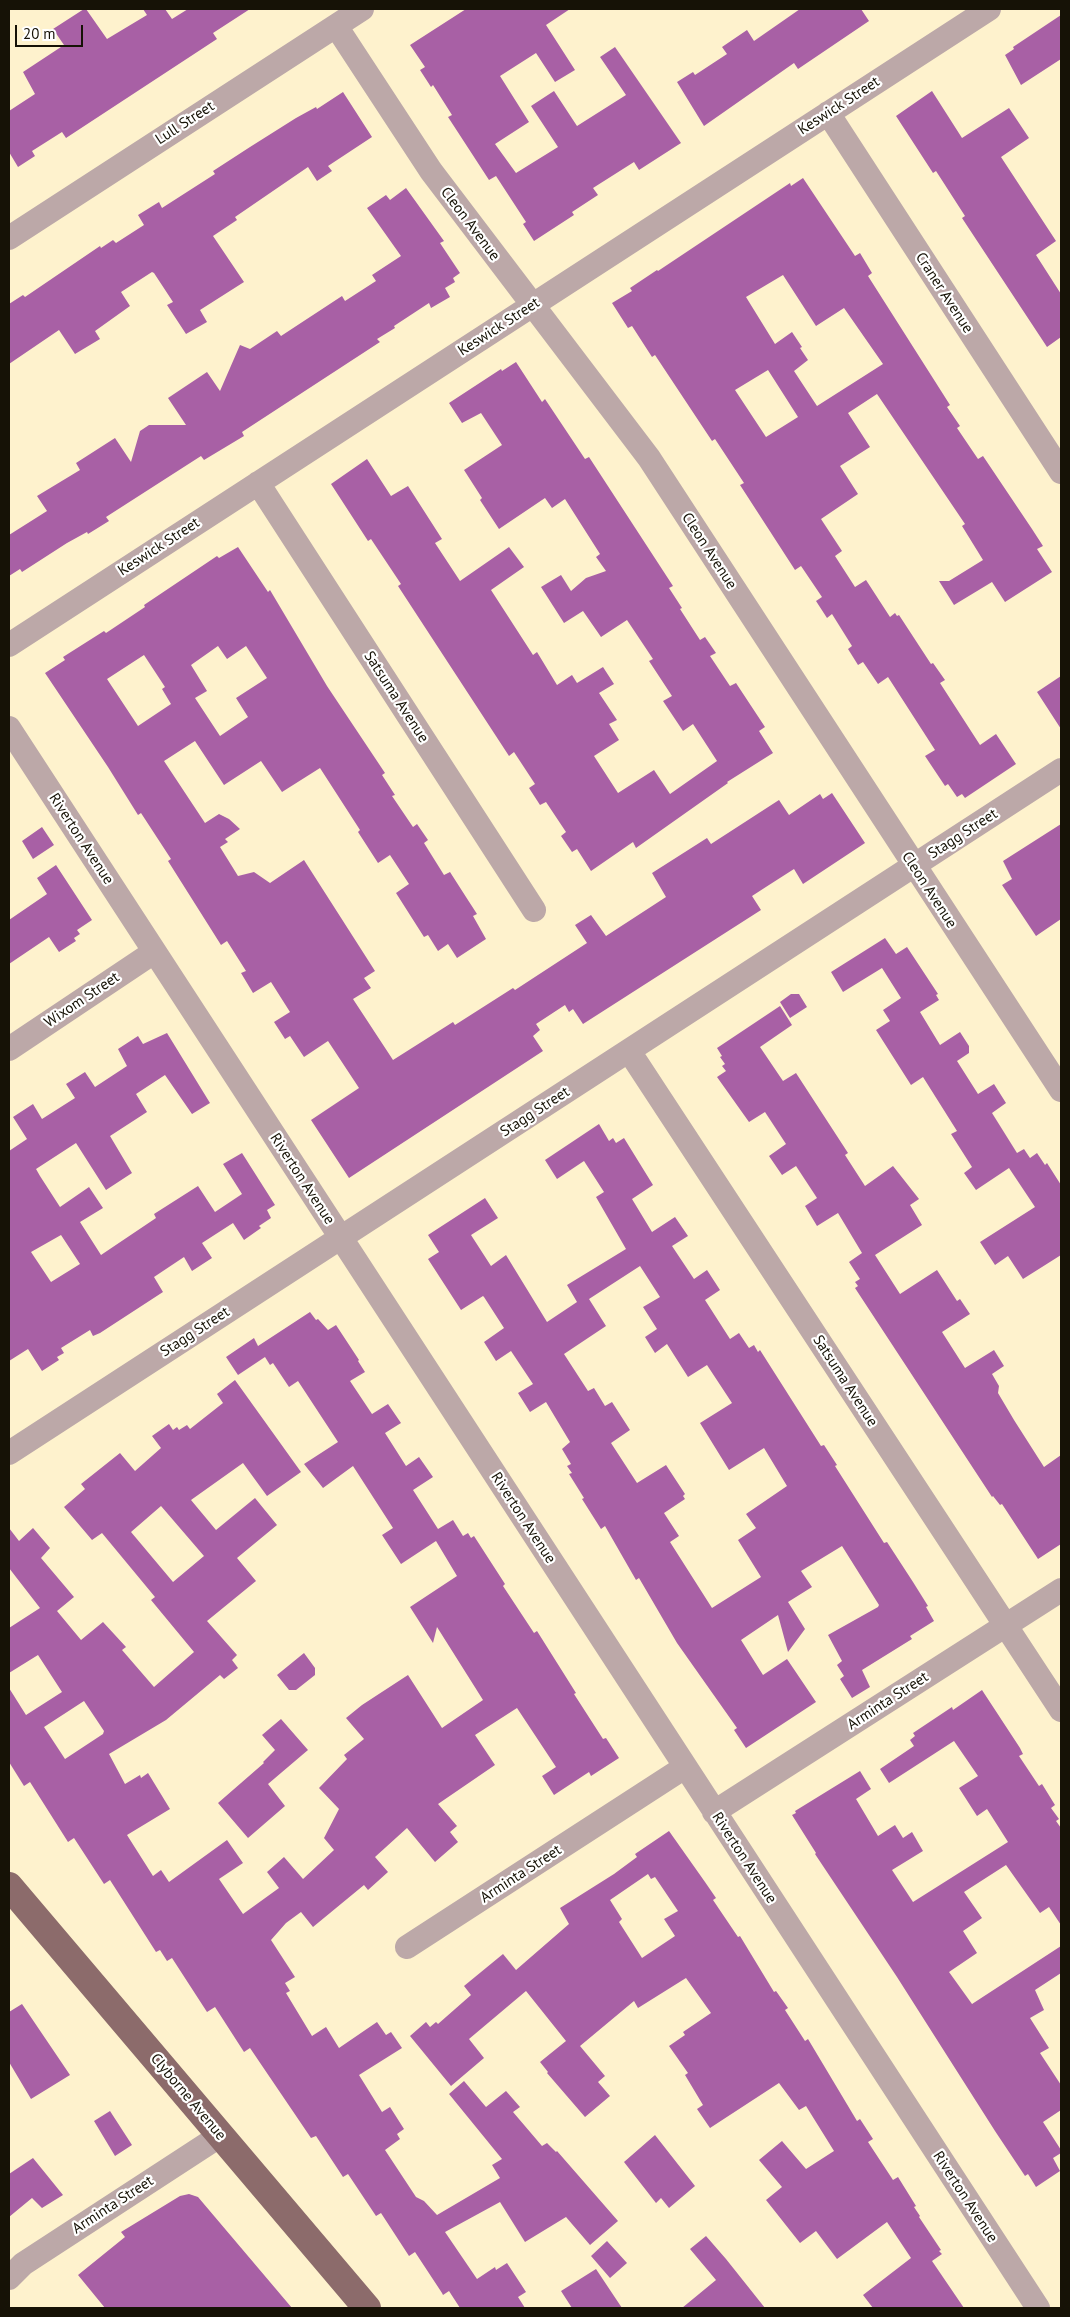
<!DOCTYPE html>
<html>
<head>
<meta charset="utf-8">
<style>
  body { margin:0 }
  #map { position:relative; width:1070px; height:2317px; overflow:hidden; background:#fef2cd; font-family:"PT Sans",sans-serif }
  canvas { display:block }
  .frame { position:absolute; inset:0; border:10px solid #161206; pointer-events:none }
  .scale { position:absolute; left:15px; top:25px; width:68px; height:22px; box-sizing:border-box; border:2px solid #161206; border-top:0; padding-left:6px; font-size:15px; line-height:18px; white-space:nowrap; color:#161206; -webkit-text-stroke:4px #fff; paint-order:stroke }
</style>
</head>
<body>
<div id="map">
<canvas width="1070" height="2317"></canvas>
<div class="frame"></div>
<div class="scale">20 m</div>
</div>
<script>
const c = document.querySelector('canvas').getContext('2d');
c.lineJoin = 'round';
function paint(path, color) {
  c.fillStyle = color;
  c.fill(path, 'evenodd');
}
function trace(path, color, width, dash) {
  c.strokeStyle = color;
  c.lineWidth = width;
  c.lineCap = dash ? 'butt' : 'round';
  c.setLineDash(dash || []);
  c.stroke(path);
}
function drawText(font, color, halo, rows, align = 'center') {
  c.font = font + ' "PT Sans",sans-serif';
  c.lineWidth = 4.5;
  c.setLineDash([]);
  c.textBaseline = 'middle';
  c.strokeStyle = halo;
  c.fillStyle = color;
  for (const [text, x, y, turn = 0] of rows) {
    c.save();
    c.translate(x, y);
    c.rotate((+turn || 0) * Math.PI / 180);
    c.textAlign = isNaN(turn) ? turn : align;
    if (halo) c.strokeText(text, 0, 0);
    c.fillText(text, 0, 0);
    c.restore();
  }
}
paint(new Path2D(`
  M84,9H86L107,39L147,15L143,9H165L172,19L188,9H250L213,33L217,39L66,138L62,132L32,151L35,156L18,167L9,152V111L35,94L23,72L64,45L53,29Z
  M466,9H570L546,25L575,70L555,82L536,53L500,76L529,122L495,144L516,173L558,147L531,106L554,91L577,126L626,95L600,57L615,47L681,143L639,170L634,162L593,188L598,195L572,212L574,215L534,241L523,224L526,222L496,176L489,180L448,117L452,115L433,85L431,87L420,70L425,67L410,45Z
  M800,9H861L869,21L798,69L794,63L704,126L677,82L693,72L695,75L727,54L722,47L747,30L754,41Z
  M1061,15V59L1021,85L1005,55L1014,49L1013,47Z
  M932,91L962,138L1009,108L1029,138L1001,157L1056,241L1036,255L1061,294V337L1047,347L962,218L965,216L936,171L933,173L896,116Z
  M343,92L372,137L328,166L332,171L317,181L308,167L235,217L237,220L213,236L244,282L200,310L207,322L186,334L167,305L173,302L154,273L152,272L121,292L130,306L95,331L100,339L75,354L59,330L9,364V304L23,295L25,297L100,246L101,248L113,240L116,243L144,225L138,215L159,202L162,208L215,174L213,171L250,147L296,118L316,107L317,109Z
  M803,178L855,256L860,253L872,273L868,276L950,405L947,407L960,426L957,428L978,459L983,456L1032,529L1043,546L1037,549L1052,572L1005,602L992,582L954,605L939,581H949L983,560L962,526L965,524L877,394L848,413L870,447L840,466L858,494L821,519L842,551L835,556L855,587L866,580L890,617L895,613L897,616L899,615L931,664L933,663L945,680L940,683L980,745L996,734L1016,764L965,798L962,794L957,797L948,784L945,786L925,756L935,750L888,677L878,684L863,662L858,665L848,649L852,646L832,614L827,618L816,601L822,597L801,566L795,570L740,485L744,483L715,439L712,441L655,355L652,357L632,326L628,328L612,303L632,291L630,288L657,270L658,271L790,183L791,186ZM783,275L816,326L844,308L883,364L817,406L794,371L808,360L800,348L802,347L792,332L775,344L746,297ZM768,370L798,417L766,437L735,390Z
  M406,188L444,241L440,243L460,273L453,278L455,282L445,288L450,297L431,308L429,303L394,326L395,328L377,339L380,342L242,432L244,436L204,460L201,456L106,517L109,521L88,534L87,532L67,543L22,572L20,569L9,576V535L47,511L37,496L80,470L76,463L115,438L131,462L140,431L149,425H186L168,398L207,372L220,391L240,345L250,349L277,331L281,336L342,296L345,301L376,281L372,275L401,256L367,208L386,195L390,200Z
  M516,362L542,402L545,399L585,459L589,457L673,586L669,588L682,608L680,609L700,640L705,637L716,653L710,656L730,686L736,683L765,727L759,731L773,753L727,782L728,783L636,848L633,842L591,871L577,849L572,852L561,836L566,832L546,802L540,805L529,788L535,784L514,752L509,756L398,586L401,584L371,539L368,541L331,484L367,459L391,496L408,486L442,539L435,543L460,581L509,547L524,567L491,590L533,655L537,652L557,685L572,675L577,683L603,667L614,684L599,693L617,720L609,724L619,740L594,756L618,793L654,770L670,794L717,761L693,724L683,731L663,701L672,696L649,661L653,659L627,620L601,637L583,611L564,623L541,587L561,575L571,591L586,578L606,571L596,557L600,554L565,499L552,508L545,498L499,529L480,500L482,498L464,470L502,445L481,413L462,423L449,403L501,369L502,371Z
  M238,547L268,592L270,590L327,686L385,773L382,775L395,795L392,796L413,827L417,824L428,840L424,843L444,875L450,872L466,897L477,914L473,916L486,939L457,958L448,944L438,951L428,935L424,937L396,893L409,884L390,855L378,863L358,832L360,830L320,768L282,792L261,761L224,785L195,741L164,761L205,823L219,814L229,819L240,829L225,839L228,842L220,847L238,876L254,872L270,883L304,860L375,971L364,978L371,988L353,999L393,1060L453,1022L455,1025L513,988L515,990L587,943L575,925L591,915L606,936L666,897L652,873L707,838L711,844L779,800L789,815L820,794L823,799L832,793L865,843L803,884L794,869L769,885L752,896L761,910L583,1024L573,1009L569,1012L565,1005L536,1024L540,1030L533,1036L543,1051L349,1178L311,1120L359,1088L328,1041L304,1057L290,1036L285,1039L274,1022L290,1012L271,982L253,993L241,973L246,971L227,941L221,945L168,861L171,859L141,813L138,815L108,767L45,673L65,660L63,657L104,631L106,633L145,607L144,605L217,556L219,558ZM218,646L227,659L246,646L267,678L236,698L248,717L220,736L195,698L207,691L191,665ZM144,655L165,687L162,689L171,704L138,726L107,679Z
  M1061,676V729L1037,692Z
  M1061,824V919L1036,936L1002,885L1012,879L1003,861Z
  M42,827L54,845L33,859L22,841Z
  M56,865L92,920L77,930L80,934L74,938L76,941L59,952L49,937L9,964V920L47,894L37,878Z
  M885,938L896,954L907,947L938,994L936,995L939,1000L920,1012L940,1045L960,1032L969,1046V1053L957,1061L978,1094L994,1084L1006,1103L992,1113L1017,1153L1024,1149L1030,1158L1037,1153L1045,1165L1047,1163L1061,1185V1255L1023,1279L1008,1256L995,1265L980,1242L1035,1207L1009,1168L976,1190L964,1173L972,1167L951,1134L957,1131L923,1077L911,1085L876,1030L890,1021L883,1010L901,998L882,968L843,992L831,972Z
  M791,994H799L807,1007L790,1018L780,1002Z
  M780,1006L792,1025L760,1047L783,1081L796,1073L848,1153L845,1155L865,1186L893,1166L919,1199L910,1205L922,1225L875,1255L900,1294L937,1270L957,1301L960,1299L970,1314L942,1332L965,1368L994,1350L1004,1366L992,1374L999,1386L998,1393L1014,1420L1044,1467L1061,1455V1544L1038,1559L1002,1504L1000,1505L993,1496L992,1497L855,1288L858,1286L855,1282L860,1279L849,1262L862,1253L838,1213L817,1226L805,1206L817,1198L796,1166L782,1175L769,1156L786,1144L765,1112L749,1122L717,1077L726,1071L722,1066L725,1064L720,1057L722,1056L717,1048Z
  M167,1033L210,1103L192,1114L165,1075L136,1094L147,1112L110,1136L132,1173L106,1190L76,1143L36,1169L40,1176L60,1207L89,1187L103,1208L80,1222L101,1255L156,1218L154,1214L198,1186L215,1212L242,1194L223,1164L242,1153L275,1205L267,1210L271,1218L259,1226L261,1228L244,1240L233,1223L202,1243L212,1258L192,1271L184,1257L154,1277L163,1292L100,1333L93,1336L90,1330L61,1348L64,1353L57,1357L59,1360L42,1371L28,1349L9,1361V1151L27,1139L13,1117L33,1104L42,1119L75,1098L66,1084L85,1072L95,1087L127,1066L118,1049L138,1036L143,1044ZM61,1235L80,1264L51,1282L31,1252Z
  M599,1124L609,1141L613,1138L616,1143L624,1138L653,1185L632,1199L652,1232L675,1217L688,1236L672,1246L694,1279L707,1270L720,1290L705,1300L730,1339L739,1333L749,1348L754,1345L758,1352L760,1350L821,1446L824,1445L837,1465L835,1466L884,1543L887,1542L913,1582L928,1606L926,1607L934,1621L910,1636L912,1639L862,1670L870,1687L852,1698L840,1679L844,1676L837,1665L842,1661L828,1635L878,1607L879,1605L842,1546L801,1571L812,1587L788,1602L805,1629L788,1652L778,1615L741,1640L763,1675L787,1659L816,1702L746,1748L734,1730L737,1728L677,1643L639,1578L636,1580L605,1526L601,1529L582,1499L584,1498L569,1474L572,1473L567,1466L571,1464L562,1449L570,1442L546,1402L530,1412L518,1393L533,1384L511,1351L496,1361L484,1342L504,1328L484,1297L483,1296L461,1310L428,1259L439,1252L428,1235L485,1198L498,1218L471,1235L491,1266L506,1255L547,1322L577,1302L567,1285L626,1249L596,1197L604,1192L584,1161L557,1179L545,1160ZM640,1266L660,1297L643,1307L657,1329L645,1337L655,1353L667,1344L688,1377L707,1365L732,1403L700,1423L729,1470L764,1448L787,1486L746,1514L756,1528L738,1540L761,1577L712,1608L670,1542L679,1536L664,1513L685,1499L683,1496L685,1494L666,1465L637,1483L611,1443L630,1430L612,1402L605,1406L594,1388L588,1391L564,1354L606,1326L589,1299Z
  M310,1312L316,1320L318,1319L328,1330L336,1325L359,1360L358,1361L365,1372L350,1381L372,1414L388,1404L401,1423L385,1433L406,1466L419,1457L433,1477L413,1490L438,1529L453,1520L463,1536L468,1533L471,1538L474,1536L505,1584L503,1586L534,1633L537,1631L576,1693L574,1694L603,1739L606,1738L619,1758L591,1776L589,1772L554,1795L542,1776L556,1767L517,1708L475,1735L495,1765L438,1804L457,1826L450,1832L458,1842L435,1862L407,1828L375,1857L388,1872L368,1890L364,1885L313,1927L301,1912L286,1923L271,1940L295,1977L285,1983L290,1991L286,1993L312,2036L326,2027L339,2048L377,2022L386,2035L391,2032L402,2048L359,2075L382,2112L390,2107L404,2129L397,2134L400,2139L385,2150L416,2197L424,2201L437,2215L500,2178L492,2165L502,2159L449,2094L464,2081L486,2107L506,2091L520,2107L513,2112L542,2146L547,2143L556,2152L557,2151L618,2221L590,2245L566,2217L525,2242L500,2202L445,2232L477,2279L495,2267L496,2270L507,2263L526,2292L518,2297L525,2308H460L449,2291L443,2295L442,2293L415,2252L409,2256L381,2213L376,2216L348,2174L343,2177L316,2136L311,2138L250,2048L244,2052L215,2007L207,2012L172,1958L167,1961L160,1950L156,1952L110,1880L104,1884L74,1838L68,1842L30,1782L24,1786L9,1762V1688L26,1715L62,1692L38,1655L9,1673V1628L40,1608L9,1568V1528L19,1541L33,1528L50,1548L41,1558L74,1597L57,1611L81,1640L103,1622L126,1647L122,1650L154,1687L194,1652L151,1600L155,1597L102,1533L92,1540L64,1507L85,1489L81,1484L120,1453L135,1471L161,1448L152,1436L169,1424L173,1430L177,1427L179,1430L187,1425L190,1429L223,1403L217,1394L235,1380L301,1472L267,1496L243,1463L191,1500L216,1530L255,1498L277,1525L237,1558L256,1581L207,1621L237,1655L232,1660L238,1668L224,1679L220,1675L166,1720L109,1754L125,1784L140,1775L141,1778L148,1773L170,1809L127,1835L153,1876L161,1870L169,1882L227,1840L243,1863L219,1879L243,1914L279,1888L267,1872L284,1857L303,1879L334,1850L324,1838L339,1809L319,1788L347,1759L344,1755L364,1739L346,1718L362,1705L408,1675L442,1728L483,1700L437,1627L433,1643L410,1607L457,1576L436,1541L401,1564L382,1535L393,1528L353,1466L323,1488L304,1464L338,1442L298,1381L289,1387L273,1363L270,1365L265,1357L238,1375L226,1357L254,1338L258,1346ZM161,1506L204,1556L173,1582L131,1532ZM84,1701L104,1731L103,1734L65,1759L44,1727Z
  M304,1653L315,1668V1675L296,1690H289L277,1675Z
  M982,1690L1020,1748L1023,1754L1019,1756L1039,1786L1042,1784L1055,1805L1051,1808L1059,1819L1056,1821L1061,1828V1925L1049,1907L1040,1913L1006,1865L964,1892L982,1918L963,1931L977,1953L949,1972L972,2004L1061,1946V1973L1035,1990L1044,2010L1030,2018L1049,2048L1040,2053L1061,2085V2110L1043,2122L1061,2150V2153L1053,2158L1060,2171L1036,2187L1028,2174L1025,2176L995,2131L897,1977L815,1854L816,1853L792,1815L796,1813L795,1811L860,1771L871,1789L856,1799L878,1836L895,1825L903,1838L912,1832L923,1851L892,1870L913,1902L1008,1842L987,1809L977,1816L959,1788L978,1776L954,1741L889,1783L880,1769L914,1746L910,1740L915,1736L913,1733L952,1707L953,1710Z
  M281,1719L308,1750L268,1784L285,1806L248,1838L218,1803L264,1763L263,1762L275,1750L262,1735Z
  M669,1831L705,1882L716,1898L713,1900L738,1937L740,1936L774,1992L776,1991L788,2008L785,2010L805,2041L808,2039L857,2121L860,2119L873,2139L868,2142L893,2180L898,2177L916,2206L914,2207L920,2216L919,2217L941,2250L939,2251L942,2254L932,2261L964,2308H873L863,2295L911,2258L887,2222L837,2259L816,2231L800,2243L766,2200L782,2187L759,2160L782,2141L806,2169L834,2151L806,2106L799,2110L779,2083L710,2128L697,2109L703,2105L685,2075L688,2073L669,2046L685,2035L683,2032L711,2013L686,1978L638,2008L634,2001L580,2046L605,2076L598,2082L610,2096L585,2117L547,2073L548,2072L540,2062L566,2041L526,1991L469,2039L484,2058L451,2086L410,2036L426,2022L430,2027L436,2022L438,2024L471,1995L464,1986L503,1954L516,1970L569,1924L560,1908L614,1874L637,1857L635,1854ZM648,1874L651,1879L655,1877L678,1911L664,1919L675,1936L642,1958L619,1922L622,1919L610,1900Z
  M22,2004L70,2075L31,2099L9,2062V2012Z
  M110,2111L132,2145L115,2156L94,2121Z
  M655,2135L695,2186L669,2208L661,2198L656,2203L624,2162Z
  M33,2158L63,2195L42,2208L32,2198L9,2217V2174Z
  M189,2194L198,2197L292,2308H105L78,2275L125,2237L121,2232L180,2196Z
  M706,2236L726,2259L765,2308H682L716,2280L690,2249Z
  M607,2241L627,2263L610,2278L591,2256Z
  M596,2269L622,2308H572L561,2291Z`), '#a860a5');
trace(new Path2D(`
  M336,26L431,171L649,458L1061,1090
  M828,113L1061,472
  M9,238L362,9
  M258,483L534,910
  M9,645L989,9
  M9,728L1038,2308
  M9,1049L154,952
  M629,1051L1061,1710
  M9,1453L1061,770
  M714,1812L1061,1590
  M407,1947L685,1767
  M9,2278L23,2264L221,2135`), '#bca8a8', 24);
trace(new Path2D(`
  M9,1886L367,2308`), '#8c6b6b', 28);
drawText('15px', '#161206', '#fff', [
  ["Keswick Street",839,106,-33],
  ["Lull Street",185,123,-33],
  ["Cleon Avenue",470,224,53],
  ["Craner Avenue",944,293,57],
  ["Keswick Street",499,327,-33],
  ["Keswick Street",159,547,-33],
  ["Cleon Avenue",709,551,57],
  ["Satsuma Avenue",396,697,57],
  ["Stagg Street",963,834,-33],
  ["Riverton Avenue",81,839,57],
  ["Cleon Avenue",929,890,57],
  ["Wixom Street",82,1000,-34],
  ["Stagg Street",535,1112,-33],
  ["Riverton Avenue",302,1179,57],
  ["Stagg Street",195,1332,-33],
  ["Satsuma Avenue",845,1381,57],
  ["Riverton Avenue",523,1518,57],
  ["Arminta Street",888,1701,-33],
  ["Riverton Avenue",744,1858,57],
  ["Arminta Street",521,1874,-33],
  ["Clyborne Avenue",188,2097,50],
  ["Riverton Avenue",965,2197,57],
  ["Arminta Street",113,2205,-33]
]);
</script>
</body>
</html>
